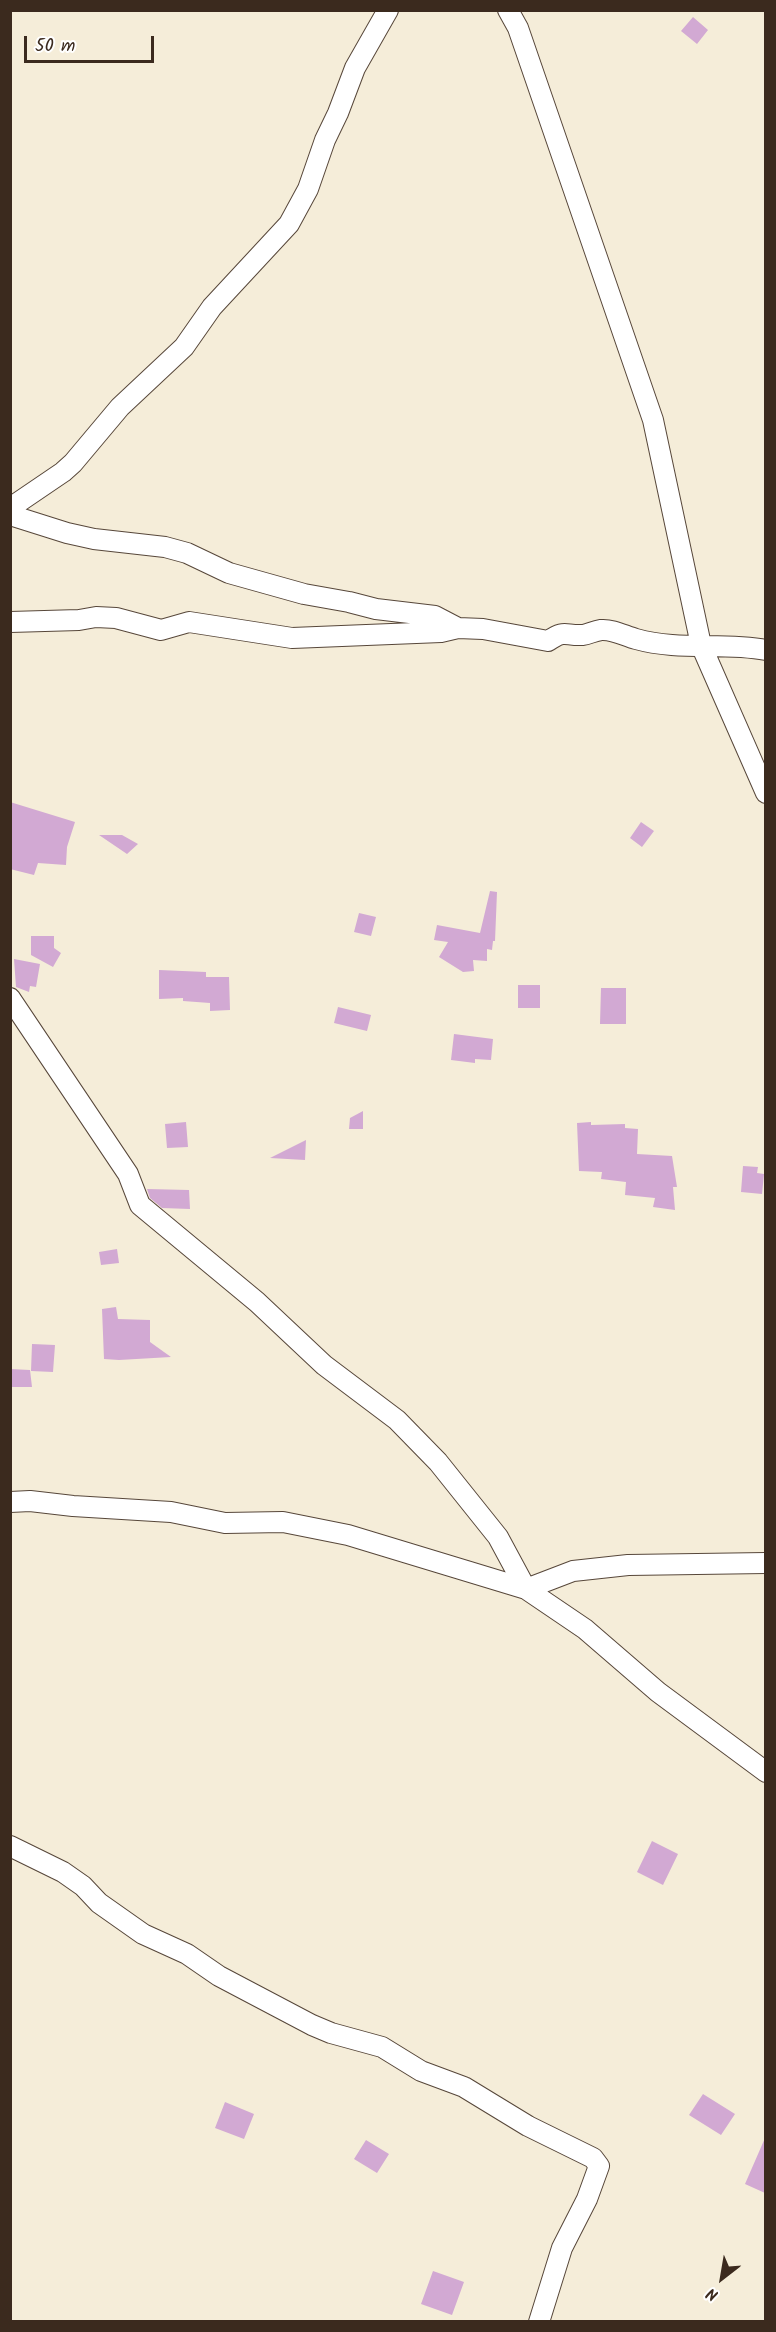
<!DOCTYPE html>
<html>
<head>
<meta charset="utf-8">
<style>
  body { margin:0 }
  #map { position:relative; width:776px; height:2332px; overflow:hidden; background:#f5edd9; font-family:Kalam,sans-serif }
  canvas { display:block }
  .frame { position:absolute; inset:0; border:12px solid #3b2a1e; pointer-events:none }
  .north { position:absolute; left:692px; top:2248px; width:60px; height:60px; -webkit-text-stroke:4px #fff; paint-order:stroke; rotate:211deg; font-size:16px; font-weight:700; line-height:24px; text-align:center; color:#3b2a1e }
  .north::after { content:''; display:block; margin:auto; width:21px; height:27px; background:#3b2a1e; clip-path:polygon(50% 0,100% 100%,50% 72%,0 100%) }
  .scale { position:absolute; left:24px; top:36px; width:130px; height:27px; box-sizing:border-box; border:3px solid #3b2a1e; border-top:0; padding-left:8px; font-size:18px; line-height:21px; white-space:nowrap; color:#3b2a1e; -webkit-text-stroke:4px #fff; paint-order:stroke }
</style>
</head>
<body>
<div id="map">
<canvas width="776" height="2332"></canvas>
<div class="frame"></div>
<div class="north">N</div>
<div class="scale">50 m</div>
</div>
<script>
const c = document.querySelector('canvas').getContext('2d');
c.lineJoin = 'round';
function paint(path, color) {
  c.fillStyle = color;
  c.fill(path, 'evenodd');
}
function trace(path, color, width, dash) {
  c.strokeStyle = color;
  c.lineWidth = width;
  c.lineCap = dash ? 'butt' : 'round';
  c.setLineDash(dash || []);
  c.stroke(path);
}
paint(new Path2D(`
  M693,17L708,30L697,44L681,31Z
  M10,802L75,822L67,847L66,865L38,863L34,875L10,869Z
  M641,822L654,831L642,847L630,838Z
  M99,835H122L138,844L127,854Z
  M490,891L497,892L495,941H493L492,950L487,949V961L473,960L474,971L463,972L439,957L448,942L434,940L437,925L480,933Z
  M359,913L376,917L371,936L354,932Z
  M31,936H54V948L61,953L53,967L31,955Z
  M14,959L40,964L36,987L30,986L29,992L16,987Z
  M159,970L206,972V977H229L230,1010L210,1011V1003L183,1001V998L159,999Z
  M518,985H540V1008H518Z
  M601,988H626V1024H600Z
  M338,1007L371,1015L367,1031L334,1023Z
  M454,1034L493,1039L491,1060L475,1059V1063L451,1060Z
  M363,1111V1129H349L350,1118Z
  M186,1122L188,1147L167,1148L165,1124Z
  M591,1122V1125L625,1124V1128L638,1129L637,1154L672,1156L677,1187H673L675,1210L653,1207L655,1198L625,1195L626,1182L601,1179L602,1172L579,1171L577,1123Z
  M306,1140L305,1160L270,1158Z
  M743,1166L758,1167L757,1173L764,1174L762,1194L741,1192Z
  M147,1189L189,1190L190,1209L162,1208L150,1198Z
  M117,1249L119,1263L101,1265L99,1252Z
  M116,1307L118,1319L150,1320V1342L171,1357L119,1360L104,1359L102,1309Z
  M32,1344L55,1345L53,1372L31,1371Z
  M10,1369L30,1370L32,1387H10Z
  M652,1841L678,1854L663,1885L637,1872Z
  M703,2094L735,2114L721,2135L689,2115Z
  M225,2102L254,2114L244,2139L215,2128Z
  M765,2138V2193L745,2184Z
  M366,2140L389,2154L377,2173L354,2159Z
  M433,2271L464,2282L452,2315L421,2304Z`), '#d2a9d3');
const minor = new Path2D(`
  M508,10L518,28L653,420L701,645L766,793
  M10,508L63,472L73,463L120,407L184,347L212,307L289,224L308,189L325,140L338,113L355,68L388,10
  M10,515L67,533L94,539L165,547L187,553L229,573L304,594L349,602L376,609L435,616L458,628L483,629L548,641C566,629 564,636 583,635C589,634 594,631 601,630C613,629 625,636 636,639C679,651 723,642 766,650
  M10,622L79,620L96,617L116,618L161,630L189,622L292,638L441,632L458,628
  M10,998L128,1174L140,1205L257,1302L324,1365L397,1420L438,1462L498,1537L526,1589L585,1629L658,1692L766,1772
  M10,1502L30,1501L73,1506L171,1512L225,1523L283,1522L348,1535L526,1589L573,1571L628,1565L766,1563
  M10,1846L63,1872L83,1886L99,1903L143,1934L187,1954L219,1976L312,2025L331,2033L382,2047L421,2071L464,2087L528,2126L593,2158L599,2166L587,2199L562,2248L539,2322`);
trace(minor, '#57473a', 22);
trace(minor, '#fff', 20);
</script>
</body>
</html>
